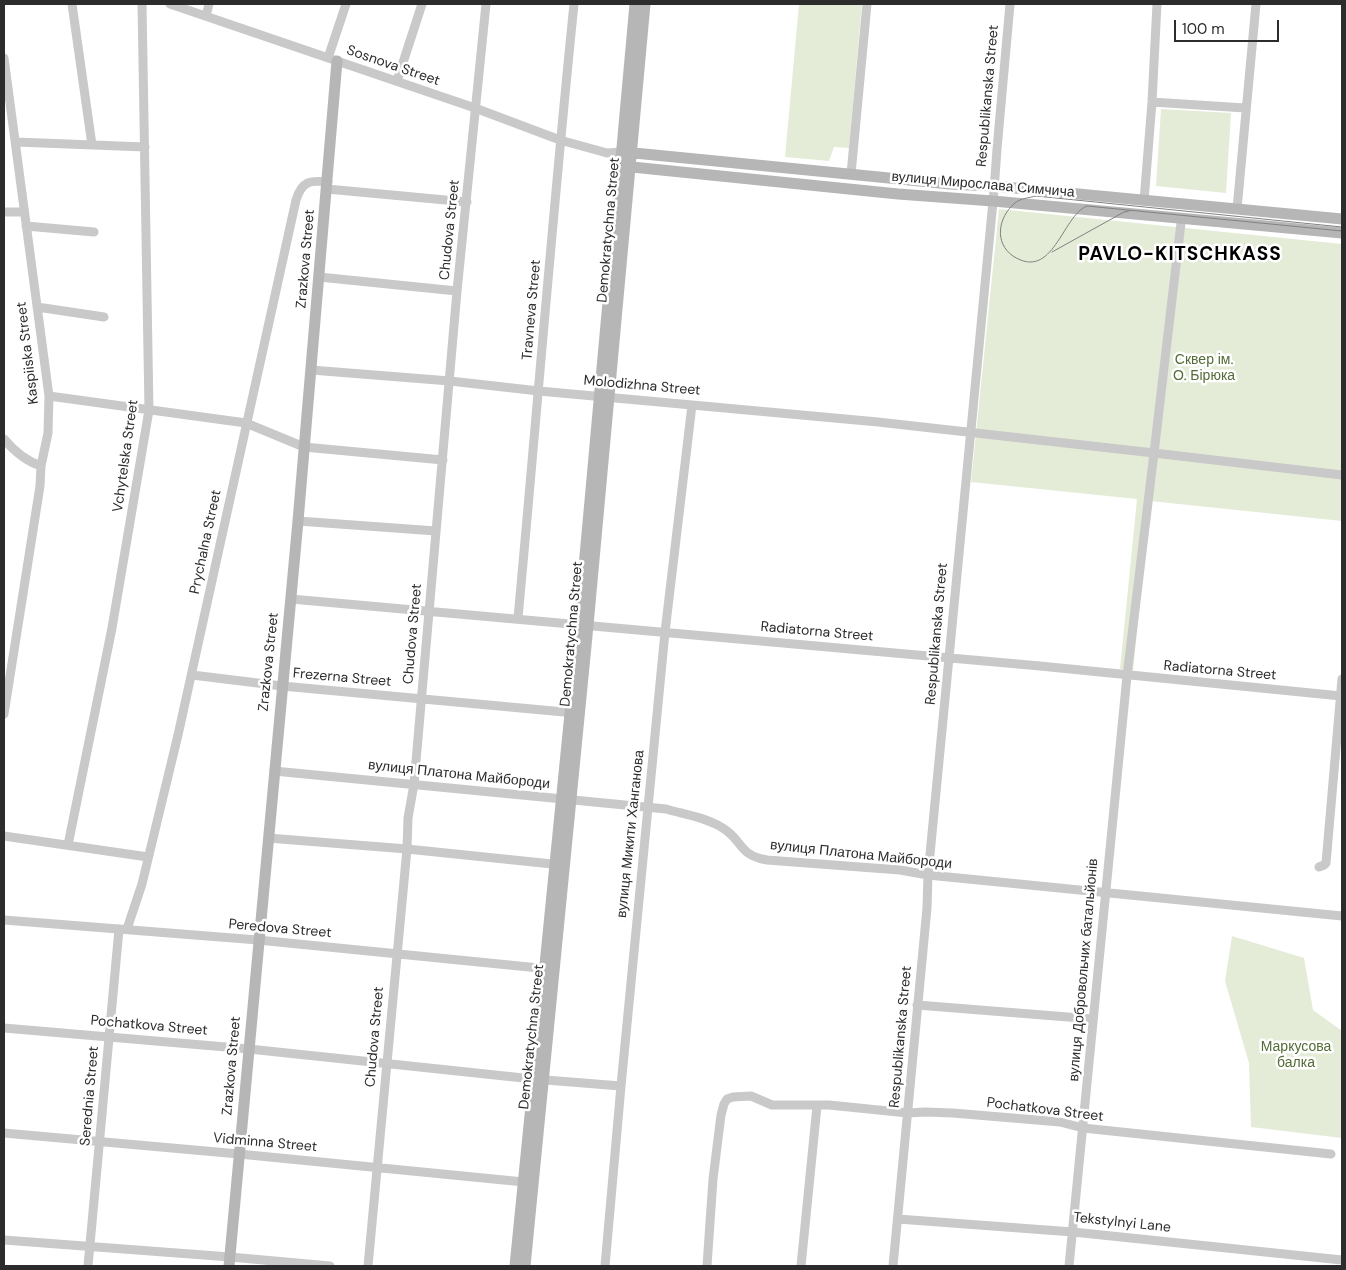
<!DOCTYPE html>
<html>
<head>
<meta charset="utf-8">
<style>
  body { margin:0 }
  #map { position:relative; width:1346px; height:1270px; overflow:hidden; background:#fff; font-family:"DM Sans",sans-serif }
  canvas { display:block }
  .frame { position:absolute; inset:0; border:5px solid #2c2c2c; pointer-events:none }
  .scale { position:absolute; left:1174px; top:20px; width:105px; height:22px; box-sizing:border-box; border:2px solid #2c2c2c; border-top:0; padding-left:6px; font-size:15px; line-height:18px; white-space:nowrap; color:#2c2c2c; -webkit-text-stroke:4px #fff; paint-order:stroke }
</style>
</head>
<body>
<div id="map">
<canvas width="1346" height="1270"></canvas>
<div class="frame"></div>
<div class="scale">100 m</div>
</div>
<script>
const c = document.querySelector('canvas').getContext('2d');
c.lineJoin = 'round';
function paint(path, color) {
  c.fillStyle = color;
  c.fill(path, 'evenodd');
}
function trace(path, color, width, dash) {
  c.strokeStyle = color;
  c.lineWidth = width;
  c.lineCap = dash ? 'butt' : 'round';
  c.setLineDash(dash || []);
  c.stroke(path);
}
function drawText(font, color, halo, rows, align = 'center') {
  c.font = font + ' "DM Sans",sans-serif';
  c.lineWidth = 5;
  c.setLineDash([]);
  c.textBaseline = 'middle';
  c.strokeStyle = halo;
  c.fillStyle = color;
  for (const [text, x, y, turn = 0] of rows) {
    c.save();
    c.translate(x, y);
    c.rotate((+turn || 0) * Math.PI / 180);
    c.textAlign = isNaN(turn) ? turn : align;
    if (halo) c.strokeText(text, 0, 0);
    c.fillText(text, 0, 0);
    c.restore();
  }
}
paint(new Path2D(`
  M799,4H862L849,148L834,147L829,161L785,157Z
  M1161,109L1231,113L1226,193L1156,186Z
  M999,209L1342,244V521L1150,501L1133,670L1120,669L1137,499L971,482Z
  M1232,936L1304,958L1313,1010L1342,1031V1138L1251,1127L1249,1063L1225,981Z`), '#e4ecd8');
trace(new Path2D(`
  M72,4L92,145
  M170,4L475,108L560,140L607,153L622,152
  M206,16L209,4
  M4,58L49,396L48,433L41,466L40,486L4,714
  M328,58L346,4
  M397,81L422,4
  M1152,102L1245,108
  M16,142L145,147
  M851,174L867,4
  M327,189L467,202
  M1144,201L1152,102L1157,4
  M1237,209L1256,4
  M4,212H24
  M26,226L94,232
  M319,277L457,291
  M37,307L104,317
  M311,370L450,381L539,391L878,422L1154,453L1181,223
  M49,396L246,423L304,447L443,460
  M4,439C14,451 26,461 41,466
  M298,521L436,531
  M291,599L1040,666L1341,696
  M518,618C537,413 553,208 574,4
  M192,675L282,686L575,713
  M274,771L666,809C683,814 705,817 721,827C743,839 737,855 767,860L900,870L928,875L1342,916
  M4,836L148,857
  M268,838L407,849L562,865
  M68,845L112,628L149,410L142,4
  M1319,867L1324,865L1326,863L1342,679
  M4,920L258,940L549,969
  M127,929L142,884L178,735L296,200C302,181 310,180 328,182
  M917,1005L1093,1019
  M4,1028L249,1049L533,1079L621,1086
  M4,1133L239,1154L524,1182
  M898,1219L1073,1232L1342,1260
  M4,1240L230,1257L330,1266
  M88,1266L119,929
  M368,1266L407,849L408,818L414,784L457,291L486,4
  M605,1266L621,1086L665,632L692,405
  M707,1266L713,1179L721,1115L724,1104L727,1099L733,1097L751,1096L772,1105H829L908,1113L925,1112L953,1113L1060,1122L1083,1128L1331,1154
  M801,1266L817,1106
  M893,1266L927,908L928,875L994,191L997,149L1010,4
  M1069,1266L1127,676L1154,453L1342,475`), '#c9c9c9', 9);
trace(new Path2D(`
  M624,152L950,184L994,186L1342,219
  M622,166L898,194L993,201L1342,233
  M229,1266L298,521L337,61
  M515,1266L578,633L635,4
  M525,1266L587,636L645,4`), '#b6b6b6', 11);
trace(new Path2D(`
  M1342,227L1036,196C1029,198 1021,198 1015,203C998,217 994,243 1013,256C1053,282 1062,216 1087,206L1342,231
  M1052,252L1124,212L1129,211`), '#818181', 1);
drawText('14px', '#2c2c2c', '#fff', [
  ["Sosnova Street",393,66,19],
  ["Respublikanska Street",988,96,-85],
  ["вулиця Мирослава Симчича",983,185,5],
  ["Chudova Street",450,230,-84],
  ["Demokratychna Street",609,230,-85],
  ["Zrazkova Street",306,259,-85],
  ["Travneva Street",532,310,-85],
  ["Kaspiiska Street",28,353,-97],
  ["Molodizhna Street",642,386,5],
  ["Vchytelska Street",126,456,-82],
  ["Prychalna Street",206,542,-78],
  ["Radiatorna Street",817,632,5],
  ["Chudova Street",413,634,-85],
  ["Demokratychna Street",572,634,-85],
  ["Respublikanska Street",937,634,-85],
  ["Zrazkova Street",269,662,-84],
  ["Radiatorna Street",1220,671,5],
  ["Frezerna Street",342,678,5],
  ["вулиця Платона Майбороди",459,775,6],
  ["вулиця Микити Ханганова",631,834,-84],
  ["вулиця Платона Майбороди",861,855,6],
  ["Peredova Street",280,929,5],
  ["вулиця Добровольчих батальйонів",1084,970,-85],
  ["Pochatkova Street",149,1026,5],
  ["Chudova Street",375,1037,-85],
  ["Demokratychna Street",532,1037,-84],
  ["Respublikanska Street",901,1037,-85],
  ["Zrazkova Street",232,1066,-85],
  ["Serednia Street",90,1096,-85],
  ["Pochatkova Street",1045,1110,7],
  ["Vidminna Street",265,1143,5],
  ["Tekstylnyi Lane",1122,1223,6]
]);
drawText('14px', '#536b36', '#fff', [
  ["Сквер ім.",1204,360],
  ["О. Бірюка",1204,376],
  ["Маркусова",1296,1047],
  ["балка",1296,1063]
]);
c.letterSpacing = '1px';
drawText('bold 19px', '#000', '#fff', [
  ["PAVLO-KITSCHKASS",1180,255]
]);
c.letterSpacing = '0px';
</script>
</body>
</html>
